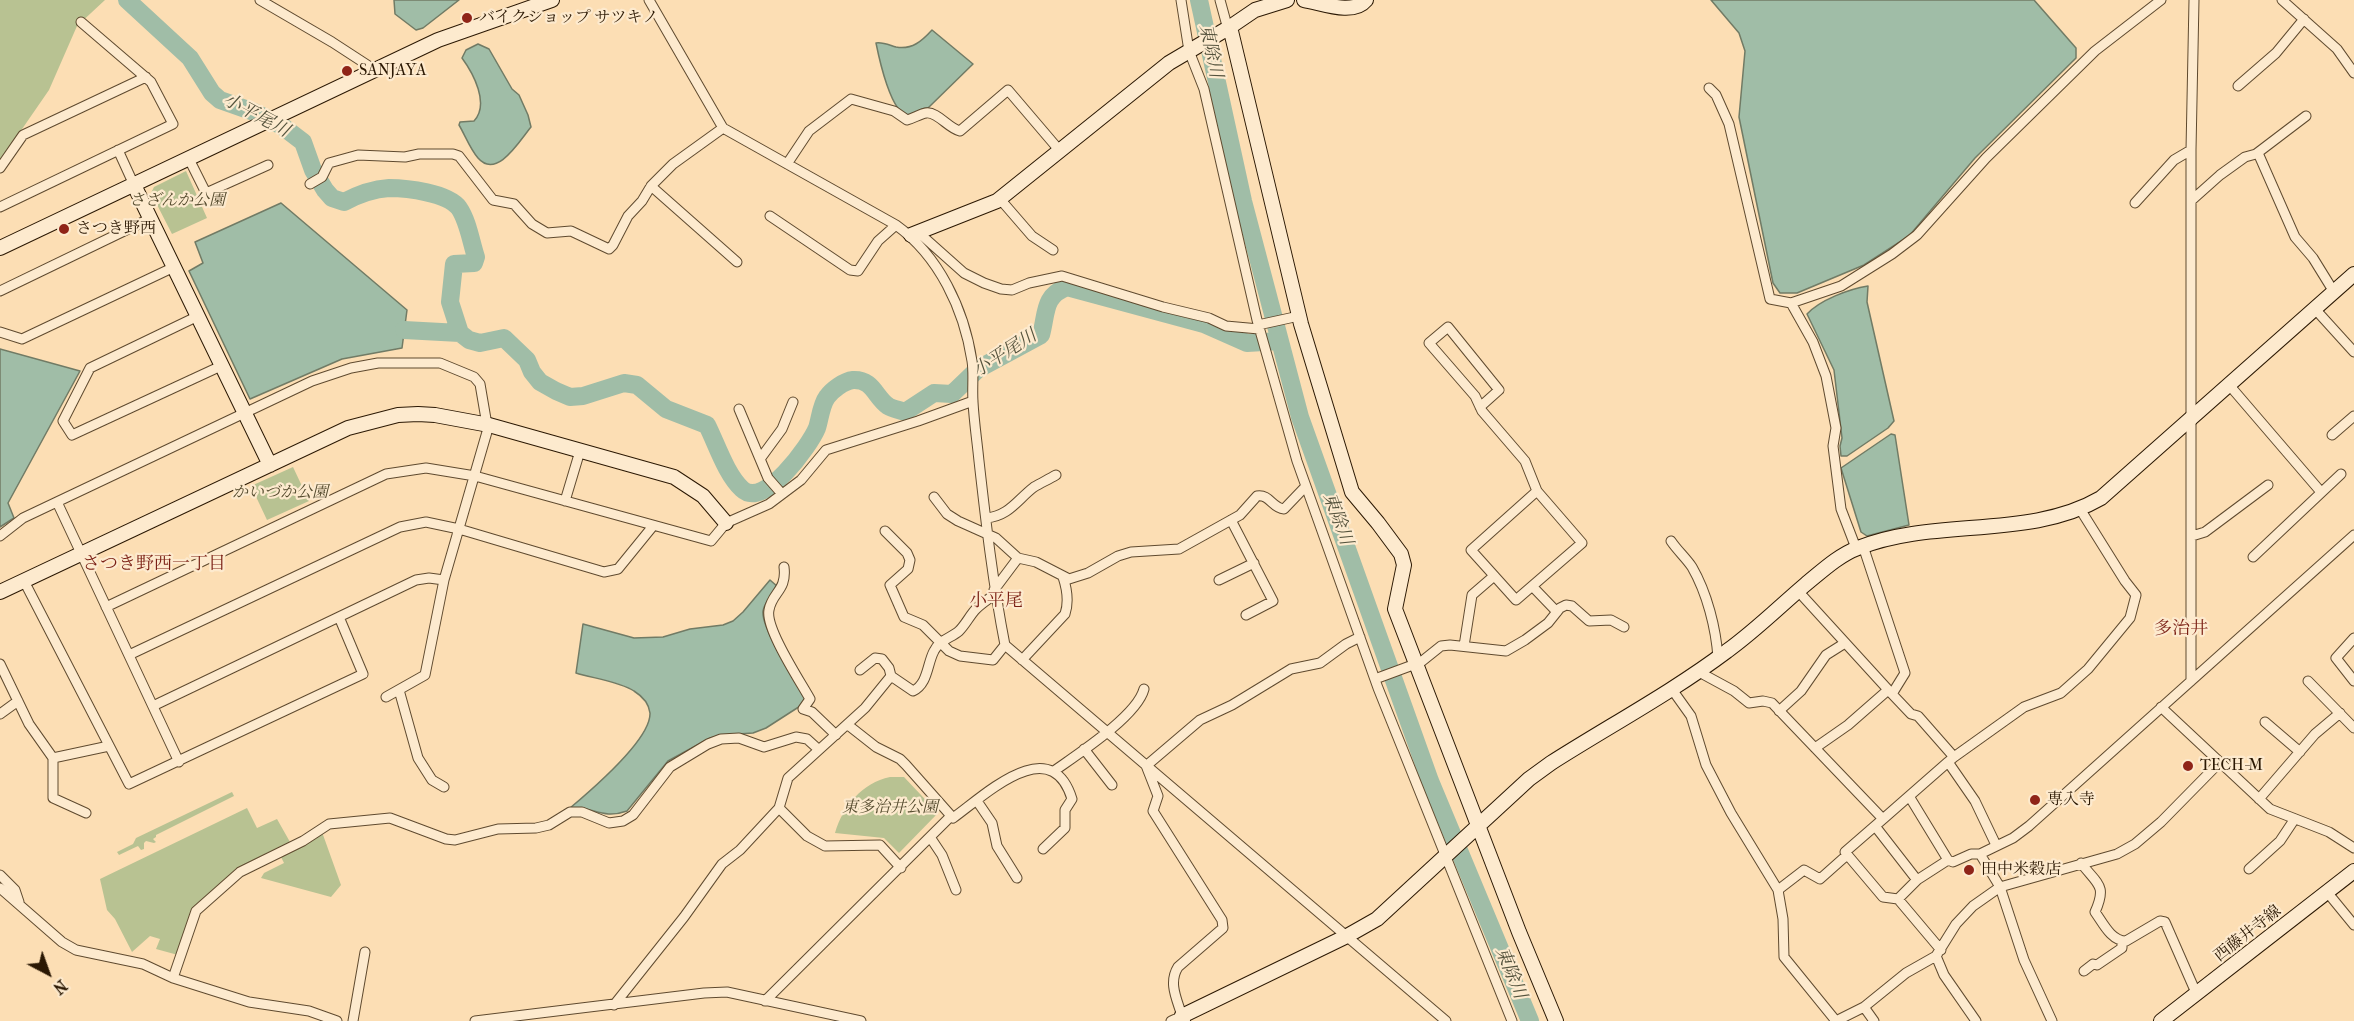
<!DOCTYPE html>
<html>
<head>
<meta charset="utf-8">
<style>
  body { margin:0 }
  #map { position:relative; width:2354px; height:1021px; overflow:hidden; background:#fcdeb4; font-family:"IM FELL French Canon",serif }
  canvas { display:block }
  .north { position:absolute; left:18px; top:943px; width:60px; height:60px; -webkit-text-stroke:4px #fdeace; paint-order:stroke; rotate:139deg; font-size:16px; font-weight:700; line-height:24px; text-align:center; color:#2b1803 }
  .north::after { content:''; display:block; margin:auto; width:21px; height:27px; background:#2b1803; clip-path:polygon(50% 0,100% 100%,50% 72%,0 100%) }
</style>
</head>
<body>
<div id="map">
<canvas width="2354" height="1021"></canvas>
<div class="north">N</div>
</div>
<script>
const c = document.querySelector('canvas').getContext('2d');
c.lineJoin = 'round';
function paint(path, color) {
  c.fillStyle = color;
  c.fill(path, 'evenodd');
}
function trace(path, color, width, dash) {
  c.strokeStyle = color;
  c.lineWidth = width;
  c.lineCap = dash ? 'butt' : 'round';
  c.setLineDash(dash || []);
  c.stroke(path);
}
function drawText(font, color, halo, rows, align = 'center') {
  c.font = font + ' "IM FELL French Canon","Noto Serif JP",serif';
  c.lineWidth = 4.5;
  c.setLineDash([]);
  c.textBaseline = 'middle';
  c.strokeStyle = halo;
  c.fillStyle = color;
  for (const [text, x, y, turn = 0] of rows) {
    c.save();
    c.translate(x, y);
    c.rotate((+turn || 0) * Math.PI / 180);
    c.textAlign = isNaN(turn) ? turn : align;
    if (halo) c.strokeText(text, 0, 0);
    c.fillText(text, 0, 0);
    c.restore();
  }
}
paint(new Path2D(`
  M0,0H105L77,26L49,90L0,161Z
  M186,171L207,218L172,234L151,193L154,187Z
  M293,467L309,501L267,520L251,486Z
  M890,777H904L938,813L899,853L884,838L835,833C843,806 862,783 890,777Z
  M232,792L234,796L156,835V837L153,839L156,842L154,843L146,841L144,843V849L141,850L138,846L119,855L117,852L133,844L136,838Z
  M247,808L257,828L277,819L290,842L240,867L192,908L178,955L156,949L160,939L150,936L132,952L115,919L107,910L100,879Z
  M322,832L341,885L331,897L261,878L264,873L284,863L280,855Z`), '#b8c292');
const water = new Path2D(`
  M394,0H459L423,28L416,30L395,14Z
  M1711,0H2034L2076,48V58L1975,158L1909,236L1864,265L1797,293H1780L1773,283L1739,117L1745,51L1739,33Z
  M932,30L973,64L928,108C918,107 918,116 909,116C891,115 879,58 876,43C883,42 889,45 896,47C912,50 922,41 932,30Z
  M478,44L489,49L512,89L519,95L528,115L531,127C520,140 497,180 478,158C470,149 465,135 459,125L460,122L474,121C490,104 473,73 462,58L466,50Z
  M281,203L407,310L402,348L342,359L250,399L189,271L203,263L195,242Z
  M1868,286L1867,302L1894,421L1888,428L1847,456H1841L1840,446L1842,438L1834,370L1807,314C1820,300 1849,289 1868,286Z
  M0,349L80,371L8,503L14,518L0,527Z
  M1891,434L1895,435L1909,525L1867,536L1861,532L1841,468Z
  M770,580L778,587C773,594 764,603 763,611C761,630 798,684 808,701L766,728L753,733L723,735L710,738L668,761L627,811C602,820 593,806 570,808C589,792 651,739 650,713C649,704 642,696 634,691C621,682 592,678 576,673L583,624L634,638L663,637L690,629L723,625L733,621L743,612Z`);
paint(water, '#a0bda7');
trace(water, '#717b65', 1.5);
trace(new Path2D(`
  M127,0L190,58L212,93L220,100L254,112L282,126L303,142L313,170L325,190L332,198L344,202C357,195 374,189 389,188C407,188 448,193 459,208C468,221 471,242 476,257L474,263L454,264L450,302L460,333L469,340L480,343L504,338L527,360L532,372L540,382L556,391L570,397L583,396L624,383L637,385L666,409L707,425C717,445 726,474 742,489C764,510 810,445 817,428C820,419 821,405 827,397C832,390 844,381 853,380C873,379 875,397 888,406C893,409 900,410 905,412L934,393L952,394L978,369L1041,335C1047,313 1043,296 1067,287L1204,324L1247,343L1280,341
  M1199,0L1243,201L1300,417L1430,781L1530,1021
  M404,330L460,333`), '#a0bda7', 18);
const street = new Path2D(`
  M260,0L332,42L375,70
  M649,0L723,128L896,225C939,256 964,309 972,361C974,374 972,388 973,402C974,421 977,441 979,461C986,523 993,584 1005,645L1446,1021
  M1181,0L1189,51L1204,89L1257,320L1297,461L1378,688L1512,1021
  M1220,0L1226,22L1230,27
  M2282,0L2337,49L2354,73
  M2238,86L2276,53L2304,19
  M1709,88L1716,95L1729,124L1770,299L1791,303L1813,342L1826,376L1836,428L1833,446L1841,509L1856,548
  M118,150L134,185
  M2258,153L2295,237L2313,258L2334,292
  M189,159L206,193L268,165
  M787,164L809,131L851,99L894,111L907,120C914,118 920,114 926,113C937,111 949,129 960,131L1008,90L1060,151
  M0,168L23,135L146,77
  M310,184L322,177L329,163L358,155L405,157L419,154H453L459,156L493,200L514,204L532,224L547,233L571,231L609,249L613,245L628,216L642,201L651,186L673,164L723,128
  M651,186L737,262
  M1000,199L1032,236L1053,250
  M2192,200L2220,175L2245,157L2256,154L2306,116
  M2135,203L2174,160L2191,150
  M0,207L173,124L151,82L81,22
  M770,216L850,270L858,271L878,241L896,225
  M918,232L964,273L984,283L1001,289L1012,290L1029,283L1062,276L1163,307L1209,318L1226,326L1259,329
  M0,291L149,219
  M1791,303L1841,286L1892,254L1917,235L1986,158L2095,51L2161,0
  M2315,309L2354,352
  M196,317L90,368L63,421L72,435L221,366
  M1258,325L1299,316
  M0,332L22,339L172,268
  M2230,386L2321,492
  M1480,407L1499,390L1448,327L1429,343L1475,396L1482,411L1525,461L1537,491
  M739,409L768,478L782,494
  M2332,435L2354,416
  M760,459L782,429L793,402
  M1537,491L1582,543L1516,600L1471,550Z
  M934,497L947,514L958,521L996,538L1018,558L1036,562L1069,579L1088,573L1118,556L1131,552L1179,549L1240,515L1257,496C1270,494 1272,508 1284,509L1306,486
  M565,501L580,451
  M57,502L179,762
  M986,518C1009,516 1017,500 1034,487C1041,483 1049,479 1056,475
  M1231,520L1273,601L1246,615
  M885,531L907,553L910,560L908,569L890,585L904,617L923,625L949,651L960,656L993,660L1005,645
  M0,536L23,518L312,381L351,368L378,363H440L474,377L480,384L487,425
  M2192,536L2205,532L2268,485
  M1671,541C1677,550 1686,558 1692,567C1707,593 1716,628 1718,658
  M1863,546L1905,673L1892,694L1911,714L1918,716L1954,757L1948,762L1975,801L1996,845
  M2253,557L2341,474
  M784,567C787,591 772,592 769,610C765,628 800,681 810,699L803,709L812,712L836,735
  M1219,580L1254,563
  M24,581L129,784L363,674L339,617
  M1532,586L1557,612
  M994,590L1018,558
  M1798,591L1892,694
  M106,607L386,474L426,468L475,476L711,541L726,523L769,504L801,480L826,450L918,421L973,401
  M2354,638L2336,658L2354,681
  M1464,646L1472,595L1494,576
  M129,655L400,527L426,522L459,529L604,572L618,569L653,526
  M1022,660L1065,614C1069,602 1067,589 1063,577
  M0,664L29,724L53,758L109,746
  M1699,672L1734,691L1749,703L1763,701L1772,703L1883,819L1845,852L1883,897L1898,899L1941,950
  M891,676L913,691C928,684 927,664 934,651C939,640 951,638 959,631C966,624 970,615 976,609C982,603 989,599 995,594
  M1375,679L1421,662L1441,646L1450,645L1506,651L1525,640L1548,623L1560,608L1566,605L1572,606L1589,621L1611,620L1624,627
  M2191,681V150L2194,0
  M2308,681L2354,728
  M1671,688L1691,716L1706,765L1731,813L1778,890L1783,919L1784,957L1836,1021
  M399,690L418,758L432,780L444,787
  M386,697L425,675L444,580L489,425
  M153,706L416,580L429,578L444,580
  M2161,707L2270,809L2329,832L2354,848
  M1779,711L1801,691L1826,655L1845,643
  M0,714L18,701
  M2265,722L2300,752
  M848,725L876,747L900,759L906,765L953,818C985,795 1051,731 1072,799L1065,810V828L1043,849
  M1815,748L1848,725L1888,690
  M1084,749L1112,785
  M1954,757L2024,707L2061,693L2088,669L2130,618L2136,595L2125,581L2080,509
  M53,758V798L86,813
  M1146,766L1200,720L1232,705L1291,669L1320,663L1346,644L1360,637
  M1147,768L1158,796L1153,811L1222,920L1223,928L1178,967C1168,983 1177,999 1182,1016L1171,1021
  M1054,771C1078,754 1137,716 1144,689
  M1909,796L1948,860L1953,862L1971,854H1980
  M2259,799L2315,734L2340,713
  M977,801L992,823L997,846L1017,878
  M779,808L807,836L825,846L880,845L901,868
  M1883,819L1948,762
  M1875,826L1917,880L1898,899
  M930,837L942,855L956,890
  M2081,863C2098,885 2107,885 2095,912C2103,923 2111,941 2126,941L2160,921L2165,922L2197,995
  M2249,869L2280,841L2294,820
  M0,875L15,890L19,902
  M1917,880L1948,860
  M0,888L62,942L76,950L143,964L173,978L249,1002L309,1011L337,1021
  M1778,890L1804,870L1820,879L1847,855
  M2327,892L2354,925
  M1936,956L1944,975L1976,1021
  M2084,971L2093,964L2097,965L2122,948V941
  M173,978L196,911L240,872L303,841L329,824L390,818L446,839L455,840L498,829L536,828L549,825L570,812H582L609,823L623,821L633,815L670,767L708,744L721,739L739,738L764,747L796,737L807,739L818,749
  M765,1001L951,816
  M614,1005L684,917L722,864L740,850L779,808L788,778L865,708L891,676L889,668L882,659L875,658L860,670
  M1864,1007L1874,1021
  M353,1021L365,952
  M475,1021L704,993L727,992L861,1021
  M1836,1021L1864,1007L1906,973L1936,956L1956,924L1973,906L2000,887L2117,854L2135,844L2161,822L2219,763
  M2052,1021L2024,960L2000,887L1980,854L2013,838L2029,826L2354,535`);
const secondary = new Path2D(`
  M1304,0C1322,3 1353,16 1366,0
  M1230,27L1301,324L1352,492L1378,523L1401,554L1404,565L1395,609L1519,932L1556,1021
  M134,185L270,465
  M911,235L997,201L1169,63L1230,27L1255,10L1287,0
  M0,248L438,40L552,0
  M0,592L348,428L398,415L418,414L435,415L489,425L674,477L703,496L726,523
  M1183,1021L1182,1016L1347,936L1377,919L1529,779L1551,763C1609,726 1671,693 1727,651C1755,631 1780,606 1806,584C1822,571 1839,555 1858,548C1935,517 2029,540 2101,498L2354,274
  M2161,1021L2354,871`);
trace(street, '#5f4a2f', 11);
trace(secondary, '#2b1803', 16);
trace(street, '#fdeace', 9);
trace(secondary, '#fdeace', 14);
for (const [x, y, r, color] of [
  [467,18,6,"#8f2418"],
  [347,71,6,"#8f2418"],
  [64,229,6,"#8f2418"],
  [2188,766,6,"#8f2418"],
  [2035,800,6,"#8f2418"],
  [1969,870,6,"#8f2418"]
]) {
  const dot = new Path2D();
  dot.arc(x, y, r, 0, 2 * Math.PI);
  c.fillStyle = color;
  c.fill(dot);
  trace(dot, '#fdeace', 2);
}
drawText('16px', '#2b1803', '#fdeace', [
  ["バイクショップ サツキノ",479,18],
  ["SANJAYA",359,71],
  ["さつき野西",76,229],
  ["TECH-M",2200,766],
  ["専入寺",2047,800],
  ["田中米穀店",1981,870]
], 'left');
drawText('italic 16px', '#554b2e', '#fdeace', [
  ["さざんか公園",177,201],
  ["かいづか公園",280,493],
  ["東多治井公園",890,808]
]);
drawText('16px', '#2b1803', '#fdeace', [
  ["西藤井寺線",2248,934,-38]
]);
drawText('italic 18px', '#54523c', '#fdeace', [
  ["東除川",1210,51,78],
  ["小平尾川",256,116,28],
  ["小平尾川",1005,354,-33],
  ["東除川",1337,519,70],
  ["東除川",1510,973,68]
]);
drawText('18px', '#7a1f14', '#fdeace', [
  ["さつき野西一丁目",154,565],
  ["小平尾",996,602],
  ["多治井",2181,630]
]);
</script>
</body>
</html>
